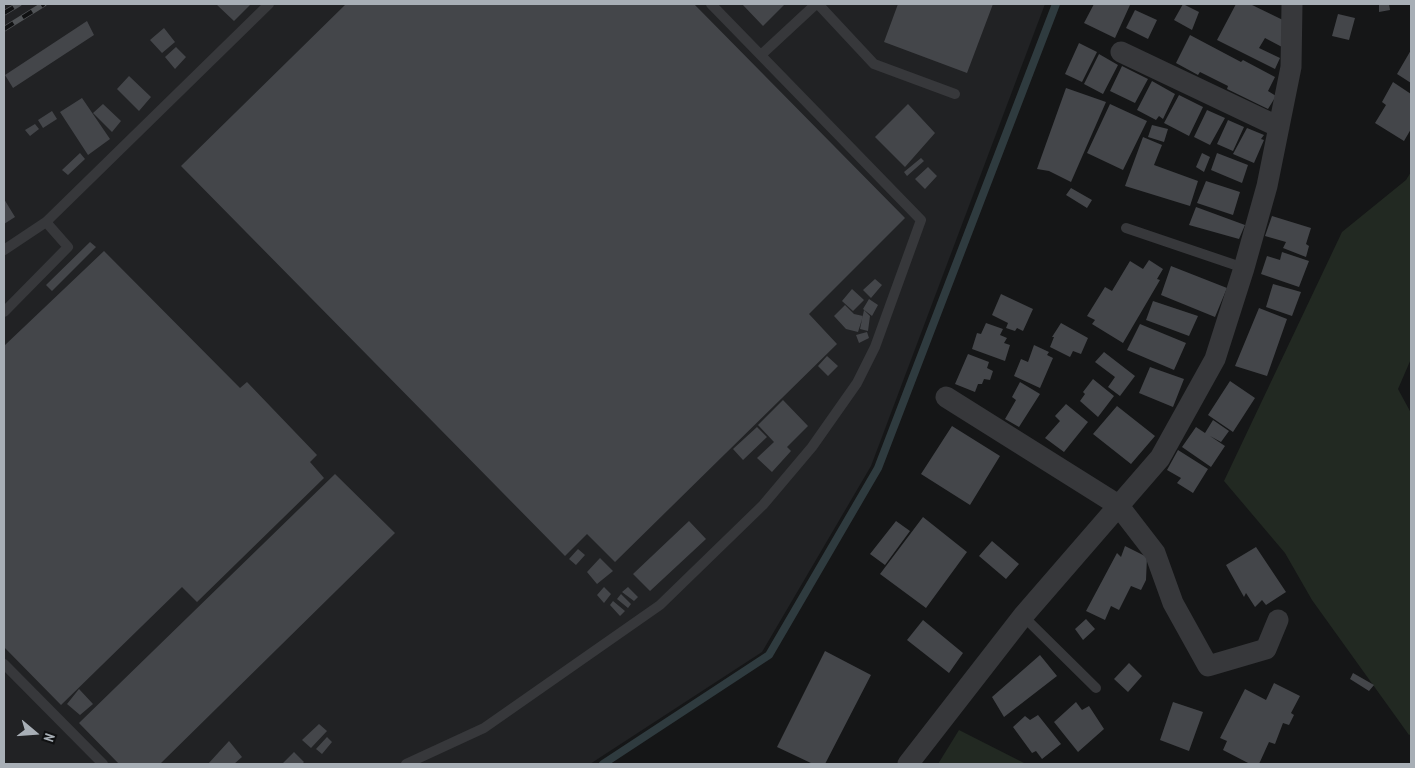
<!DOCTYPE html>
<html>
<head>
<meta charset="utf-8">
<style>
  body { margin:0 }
  #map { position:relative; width:1415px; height:768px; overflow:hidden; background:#151617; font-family:"PT Sans Narrow",sans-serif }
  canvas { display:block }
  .frame { position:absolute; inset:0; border:5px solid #a8afb6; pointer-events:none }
  .north { position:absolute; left:10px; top:708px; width:50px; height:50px; -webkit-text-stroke:4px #101112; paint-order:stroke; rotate:108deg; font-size:14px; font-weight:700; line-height:20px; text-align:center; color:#a8afb6 }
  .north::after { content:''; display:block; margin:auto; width:18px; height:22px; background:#a8afb6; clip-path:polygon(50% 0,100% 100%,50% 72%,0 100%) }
</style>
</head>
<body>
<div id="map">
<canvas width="1415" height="768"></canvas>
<div class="frame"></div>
<div class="north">N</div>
</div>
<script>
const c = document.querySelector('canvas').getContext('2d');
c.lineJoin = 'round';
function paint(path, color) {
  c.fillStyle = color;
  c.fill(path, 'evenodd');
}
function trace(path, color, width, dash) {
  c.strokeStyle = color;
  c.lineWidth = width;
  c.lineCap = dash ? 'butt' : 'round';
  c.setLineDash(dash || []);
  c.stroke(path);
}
paint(new Path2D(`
  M4,4H1045L871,466L762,652L590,764H4Z`), '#212224');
paint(new Path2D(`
  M1411,172V359L1398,389L1411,413V734L1409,735L1312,600L1285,553L1224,481L1342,232L1406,180Z
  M959,730L1026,764H938Z`), '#222922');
trace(new Path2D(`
  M603,764L769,655L878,468L1056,4`), '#2f3b3f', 8);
paint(new Path2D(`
  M216,4H251L234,21Z
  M346,4H694L905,218L809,314L837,344L615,562L587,534L565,556L181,166Z
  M742,4H785L763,26Z
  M898,4H993L967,73L884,42Z
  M1094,4L1130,5L1115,38L1084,23Z
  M1183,4L1199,12L1192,30L1174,20Z
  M1236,4H1250L1285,21L1282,47L1265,38L1259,48L1280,58L1275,69L1217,40Z
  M1379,4H1389L1390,10L1379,12Z
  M1135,10L1157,20L1148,39L1126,28Z
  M1338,14L1355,18L1349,40L1332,36Z
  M87,21L94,35L13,88L5,75Z
  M164,28L175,42L162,53L150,40Z
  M1190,35L1241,62L1243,60L1275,77L1268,91L1276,96L1268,109L1227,89L1228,86L1200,72L1198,75L1176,63Z
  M1079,43L1097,52L1082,82L1065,74Z
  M176,47L186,57L175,69L165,57Z
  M1411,50V83L1397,74Z
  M1099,54L1118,65L1103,94L1084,84Z
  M1122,66L1148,79L1135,103L1110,91Z
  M129,76L151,97L139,111L117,89Z
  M1152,81L1175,94L1163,119L1159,116L1156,120L1137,110Z
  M1393,82L1411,94V129L1404,141L1375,123L1386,105L1382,102Z
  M1066,88L1106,102L1071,182L1049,171L1037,169Z
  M1179,95L1203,107L1189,136L1164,123Z
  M82,98L110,139L88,155L60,112Z
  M103,104L121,121L112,132L93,113Z
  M908,104L935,133L905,167L875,137Z
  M1110,104L1147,121L1123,170L1087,153Z
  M1207,110L1225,118L1210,145L1194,137Z
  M52,111L57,119L43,128L38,120Z
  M1228,120L1244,127L1233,151L1217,144Z
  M35,124L39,129L30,136L25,130Z
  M1152,125L1168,129L1164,142L1148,137Z
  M1247,128L1264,135L1261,139L1264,140L1254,163L1233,154Z
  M1143,137L1162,145L1154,165L1198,181L1190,206L1125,186Z
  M80,153L85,159L68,175L62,170Z
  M1202,153L1210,157L1204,172L1196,167Z
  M1217,153L1248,165L1242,183L1211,170Z
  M921,158L924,161L907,176L904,172Z
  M928,167L937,176L925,189L915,179Z
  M1206,181L1240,192L1233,215L1197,203Z
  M1071,188L1092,200L1087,208L1066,195Z
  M4,199L15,217L4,224Z
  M1196,207L1245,225L1239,239L1189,225Z
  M1272,216L1311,228L1306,244L1309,246L1306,257L1283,248L1286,242L1265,236Z
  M90,242L96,247L52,291L46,285Z
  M104,251L240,388L247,382L317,455L310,462L324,478L197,602L182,587L61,705L4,647V346Z
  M1282,252L1309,261L1299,287L1261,274L1267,256L1280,260Z
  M1149,260L1163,269L1157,279L1160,280L1123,343L1092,324L1095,320L1087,316L1105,287L1112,291L1130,261L1143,269Z
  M1171,266L1227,288L1215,317L1161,295Z
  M875,279L882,285L871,298L863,290Z
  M1273,284L1301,292L1292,316L1266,307Z
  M852,289L864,300L853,311L842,301Z
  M1001,294L1033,309L1023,331L1017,328L1015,331L1006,328L1008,323L992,315Z
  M869,299L878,305L872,316L863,309Z
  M1153,301L1198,316L1189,336L1146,320Z
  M845,305L854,314L863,316L858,332L846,329L834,316Z
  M1259,308L1287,319L1267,376L1235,366Z
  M864,310L870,316L868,331L860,329Z
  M986,323L1003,329L1000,335L1007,338L1004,343L1010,345L1005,361L972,349L977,333L981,334Z
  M1061,323L1088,338L1081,354L1073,351L1070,357L1050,347L1054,337H1052Z
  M1140,324L1186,343L1174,370L1127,350Z
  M867,332L869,338L859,343L856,335Z
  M1034,345L1049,352L1047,355L1053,358L1040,388L1014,376L1021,359L1028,362Z
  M1104,352L1135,376L1120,396L1108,387L1115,377L1095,362Z
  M968,354L989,362L987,368L993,371L990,380L984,379L982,384H978L975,392L955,384Z
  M827,356L838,366L828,376L818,366Z
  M1150,367L1184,379L1173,407L1139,393Z
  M1093,379L1114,396L1098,417L1080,401L1085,394L1083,392Z
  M1230,381L1255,398L1233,432L1208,415Z
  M1020,382L1040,394L1019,427L1005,419L1016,400L1012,397Z
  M783,400L808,426L787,447L791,451L772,472L757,458L774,442L758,425Z
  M1066,404L1088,422L1064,452L1045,438L1060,421L1055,416Z
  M1117,406L1155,436L1131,464L1093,434Z
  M1213,420L1229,431L1221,442L1210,436L1225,446L1211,467L1182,447L1196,427L1205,433Z
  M952,426L1000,456L970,505L921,474Z
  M757,427L767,437L743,460L733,449Z
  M1178,450L1208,469L1193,493L1177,483L1181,478L1167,470Z
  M335,474L395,533L160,764H119L79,723Z
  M923,517L967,552L926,608L880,574Z
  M689,521L706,539L650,591L633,574Z
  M896,521L910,531L885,565L870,554Z
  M992,541L1019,564L1006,579L979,556Z
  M1125,546L1147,557L1146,580L1141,590L1131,586L1119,610L1111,606L1105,620L1086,611L1117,553L1121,557Z
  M1256,547L1286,592L1266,605L1262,600L1255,607L1246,593L1244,597L1226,565Z
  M578,549L585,555L576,565L569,559Z
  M600,558L613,571L597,584L587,572Z
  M604,587L611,594L604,603L597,595Z
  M628,587L638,597L634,601L622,592Z
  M621,594L631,604L628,608L617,599Z
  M613,601L625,611L620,616L610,605Z
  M1086,619L1095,629L1083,640L1075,629Z
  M923,620L963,653L949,673L907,640Z
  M825,651L871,675L825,764H813L777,747Z
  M1040,655L1057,676L1004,717L992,697Z
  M1129,663L1142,676L1128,692L1114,679Z
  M1353,673L1374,685L1369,691L1350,679Z
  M1274,683L1300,696L1291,713L1294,715L1289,725L1283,723L1275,744L1269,742L1259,764H1250L1223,750L1227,741L1220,738L1245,689L1266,700Z
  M79,689L93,704L80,715L67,704Z
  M1076,702L1082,710L1089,706L1104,729L1078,752L1054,722Z
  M1173,702L1203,712L1189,751L1160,740Z
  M1038,715L1061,744L1042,759L1036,751L1032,753L1013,727L1025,716L1030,720Z
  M319,724L327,731L311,748L302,740Z
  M327,737L332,742L322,754L316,749Z
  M229,741L242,757L234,764H208Z
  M294,752L304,762L302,764H282Z`), '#44464a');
trace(new Path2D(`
  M818,4L874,64L955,94
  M761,55L816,4
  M1126,228L1244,268
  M4,250L46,222L269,4
  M4,312L68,247L46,222
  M1023,616L1096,688
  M4,664L103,764
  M406,764L484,728L660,605L763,505L812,447L857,383L875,347L921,220L711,4`), '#37383b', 10);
trace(new Path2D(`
  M1121,52L1279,127
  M946,397L1118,505L1155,553L1173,603L1208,666L1266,649L1278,620
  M908,764L1023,616L1160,458L1215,359L1244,268L1267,186L1291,67L1292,4`), '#37383b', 21);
const rail = new Path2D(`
  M4,13L19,4
  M4,29L44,4`);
trace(rail, '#505356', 5.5);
trace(rail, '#101112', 4, [11]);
</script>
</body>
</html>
